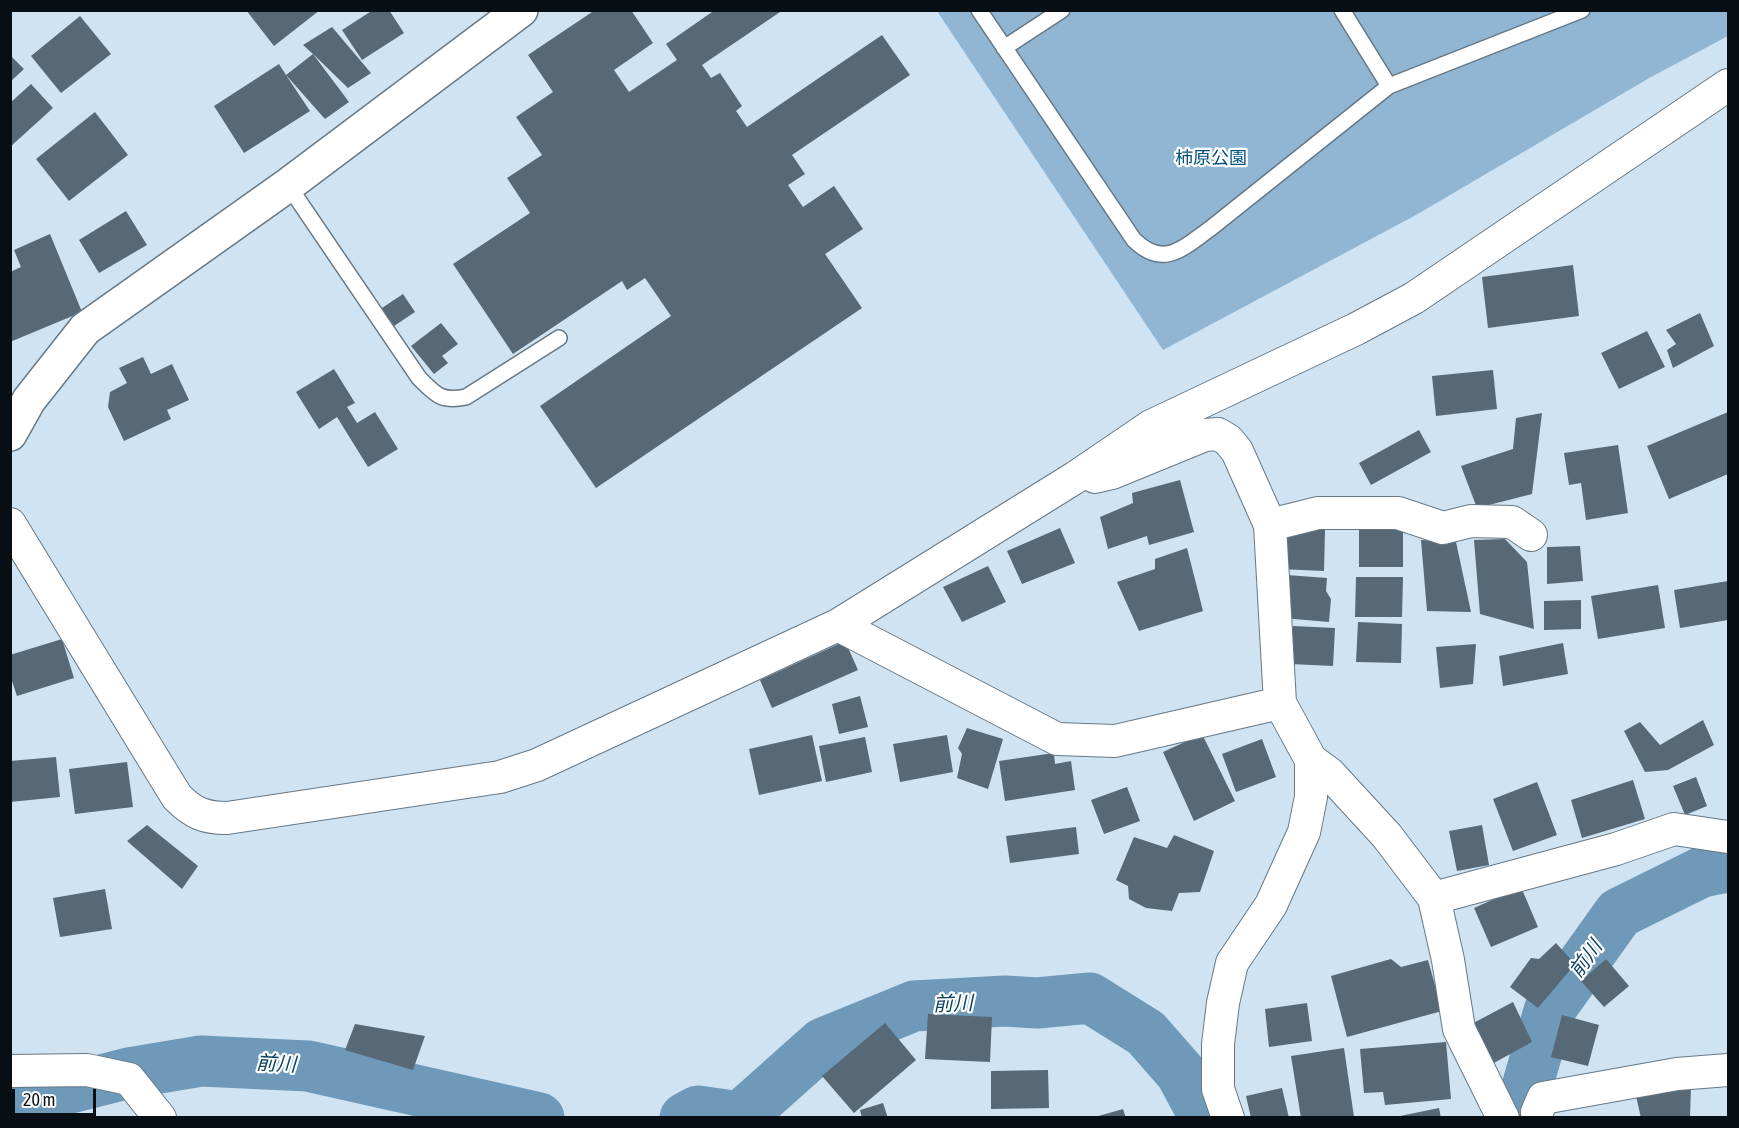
<!DOCTYPE html>
<html>
<head>
<meta charset="utf-8">
<style>
  body { margin:0 }
  #map { position:relative; width:1739px; height:1128px; overflow:hidden; background:#cfe3f2; font-family:"Asap Condensed",sans-serif }
  canvas { display:block }
  .frame { position:absolute; inset:0; border:12px solid #080f14; pointer-events:none }
  .scale { position:absolute; left:12px; top:1089px; width:84px; height:27px; box-sizing:border-box; border:3px solid #080f14; border-top:0; padding-left:8px; font-size:18px; line-height:21px; white-space:nowrap; color:#080f14; -webkit-text-stroke:4px #fff; paint-order:stroke }
</style>
</head>
<body>
<div id="map">
<canvas width="1739" height="1128"></canvas>
<div class="frame"></div>
<div class="scale">20 m</div>
</div>
<script>
const c = document.querySelector('canvas').getContext('2d');
c.lineJoin = 'round';
function paint(path, color) {
  c.fillStyle = color;
  c.fill(path, 'evenodd');
}
function trace(path, color, width, dash) {
  c.strokeStyle = color;
  c.lineWidth = width;
  c.lineCap = dash ? 'butt' : 'round';
  c.setLineDash(dash || []);
  c.stroke(path);
}
function drawText(font, color, halo, rows, align = 'center') {
  c.font = font + ' "Asap Condensed","Noto Sans JP",sans-serif';
  c.lineWidth = 4.5;
  c.setLineDash([]);
  c.textBaseline = 'middle';
  c.strokeStyle = halo;
  c.fillStyle = color;
  for (const [text, x, y, turn = 0] of rows) {
    c.save();
    c.translate(x, y);
    c.rotate((+turn || 0) * Math.PI / 180);
    c.textAlign = isNaN(turn) ? turn : align;
    if (halo) c.strokeText(text, 0, 0);
    c.fillText(text, 0, 0);
    c.restore();
  }
}
paint(new Path2D(`
  M1728,10V36L1651,77L1416,215L1163,350L937,11Z`), '#90b6d3');
trace(new Path2D(`
  M10,1099L35,1097L129,1073L201,1061L308,1066L539,1118
  M685,1118L698,1111L740,1117L823,1043L914,1006L1005,1001L1037,1003L1090,998L1146,1033L1181,1073L1205,1118
  M1518,1118L1549,1011L1619,913L1702,872L1728,867`), '#6e99b8', 51);
paint(new Path2D(`
  M246,10H320L274,46Z
  M373,10H389L404,33L362,60L342,30Z
  M595,10H631L653,43L614,70L629,92L677,60L666,44L715,10H783L702,65L711,78L720,73L742,106L736,111L747,127L882,35L910,75L792,155L805,174L788,185L803,207L834,186L863,229L825,254L862,308L596,488L540,406L671,316L645,278L627,290L622,281L513,354L453,264L530,213L507,178L542,155L516,117L553,92L528,55Z
  M80,16L111,54L61,93L31,56Z
  M332,27L371,73L348,88L313,54L349,102L325,119L286,75L310,111L244,153L214,106L279,64L286,75L313,54L303,45Z
  M10,55L24,69L10,82Z
  M31,84L53,108L10,147V103Z
  M95,112L128,155L69,201L36,159Z
  M126,211L147,245L99,273L79,240Z
  M50,234L82,312L10,342V272L21,267L14,250Z
  M1573,265L1579,316L1488,328L1482,277Z
  M403,294L415,312L391,328L379,310Z
  M1700,313L1714,346L1673,368L1667,350L1676,344L1666,330Z
  M441,323L458,344L442,356L448,363L434,374L411,346Z
  M1647,331L1665,367L1619,389L1601,353Z
  M143,357L151,374L172,364L189,400L167,410L171,419L124,441L108,407L110,392L127,383L119,368Z
  M334,369L355,403L347,407L357,423L375,412L398,449L368,467L337,417L319,429L296,392Z
  M1493,370L1497,409L1436,416L1432,376Z
  M1728,412V474L1669,499L1647,446Z
  M1542,413L1532,494L1477,508L1461,466L1513,449L1516,418Z
  M1419,430L1431,452L1371,485L1359,463Z
  M1618,445L1628,513L1586,520L1581,483L1569,485L1564,453Z
  M1180,480L1194,532L1149,545L1147,536L1108,549L1100,517L1133,503L1132,493Z
  M1060,528L1075,563L1022,584L1007,551Z
  M1359,528H1403V567H1359Z
  M1280,529L1325,530L1324,571L1279,569Z
  M1505,539L1527,562L1534,629L1480,614L1474,540Z
  M1421,540L1456,542L1471,612L1427,611Z
  M1580,546L1583,581L1547,584V547Z
  M1187,548L1203,611L1139,631L1117,582L1155,569V559Z
  M988,566L1006,602L962,622L943,587Z
  M1287,575L1327,578L1326,591L1331,599L1329,622L1282,618Z
  M1356,577H1403L1402,617H1355Z
  M1728,581V620L1680,628L1674,590Z
  M1658,585L1665,628L1598,639L1591,596Z
  M1581,600V629L1544,630V601Z
  M1358,622L1402,624L1401,663L1356,662Z
  M1293,626L1335,628L1333,666L1290,664Z
  M62,639L74,678L17,696L10,675V655Z
  M845,641L858,670L772,708L760,680Z
  M1563,643L1568,674L1503,686L1499,656Z
  M1476,644L1473,684L1440,688L1436,647Z
  M860,696L868,727L839,734L832,704Z
  M1703,720L1714,745L1668,770L1645,772L1624,731L1640,722L1660,745Z
  M967,728L1003,739L988,789L957,778L962,754L958,748Z
  M1202,734L1235,801L1194,821L1163,752Z
  M812,735L822,781L759,795L749,749Z
  M947,735L953,772L900,782L893,744Z
  M865,737L872,772L826,782L819,746Z
  M1262,739L1276,777L1236,792L1222,754Z
  M1054,753L1055,764L1071,761L1075,790L1005,801L999,761Z
  M56,757L60,797L10,802V761Z
  M127,762L133,807L75,814L69,769Z
  M1696,777L1707,806L1685,815L1673,786Z
  M1633,780L1645,819L1582,838L1571,800Z
  M1537,782L1557,835L1513,851L1493,799Z
  M1127,787L1140,821L1104,834L1091,800Z
  M147,825L198,866L182,889L127,841Z
  M1482,825L1489,865L1457,871L1449,831Z
  M1076,827L1079,854L1010,863L1006,836Z
  M1174,835L1214,851L1200,892L1179,893L1172,911L1146,908L1129,899L1128,886L1116,880L1134,837L1167,848Z
  M1521,887L1538,927L1491,947L1474,908Z
  M105,889L112,929L60,937L53,898Z
  M1556,943L1575,964L1538,1008L1510,987L1531,958L1539,959Z
  M1391,959L1401,967L1428,960L1442,1011L1347,1037L1331,976Z
  M1606,959L1629,986L1604,1007L1581,981Z
  M1513,1002L1532,1042L1483,1069L1464,1028Z
  M1307,1003L1312,1041L1269,1047L1265,1009Z
  M928,1014L992,1017L990,1062L925,1059Z
  M1562,1015L1599,1025L1588,1066L1551,1057Z
  M885,1023L916,1060L854,1113L822,1076Z
  M355,1024L425,1036L413,1070L345,1050Z
  M1446,1042L1451,1099L1385,1105L1383,1092L1364,1093L1360,1049Z
  M1344,1048L1354,1117L1301,1118L1291,1056Z
  M1048,1070L1049,1108L991,1109V1071Z
  M1691,1085L1690,1118H1641L1636,1096Z
  M1282,1088L1289,1118H1251L1246,1096Z
  M883,1103L888,1118H862L860,1110Z
  M1439,1108L1441,1118H1401L1400,1116Z
  M1123,1109L1126,1118H1095V1117Z`), '#576876');
const service = new Path2D(`
  M979,10L1134,240C1164,269 1183,248 1211,228L1389,86L1582,10
  M1342,10L1389,86
  M1004,48L1062,10
  M288,185L419,378C436,395 441,402 466,397L559,338`);
const minor = new Path2D(`
  M1095,477L1112,473L1205,435L1218,434L1228,440L1237,451L1270,525L1280,703L1311,760V797L1304,832L1271,905L1232,963L1223,1003L1218,1044V1089L1228,1118
  M10,524L177,797C193,813 204,818 227,818L500,777L537,765L838,625L1076,477L1151,426L1356,329L1414,298L1728,85
  M1270,525L1318,513H1398L1443,528L1471,521L1512,522L1531,535
  M838,625L1057,739L1115,741L1280,703
  M1311,760L1330,774L1387,836L1434,898L1448,960L1459,1029L1503,1118
  M1434,898L1616,849L1674,829L1728,837
  M10,1071L87,1070L129,1079L160,1118
  M1537,1112L1543,1098L1677,1074L1728,1070`);
const tertiary = new Path2D(`
  M10,434L29,400L85,329L288,185L521,10`);
trace(service, '#667886', 18);
trace(minor, '#667886', 34);
trace(tertiary, '#667886', 36);
trace(service, '#fff', 15);
trace(minor, '#fff', 32);
trace(tertiary, '#fff', 33);
drawText('18px', '#03527c', '#fff', [
  ["柿原公園",1211,158]
]);
drawText('italic 20px', '#0d4363', '#fff', [
  ["前川",1586,959,-54],
  ["前川",953,1004,-2],
  ["前川",276,1064,3]
]);
</script>
</body>
</html>
